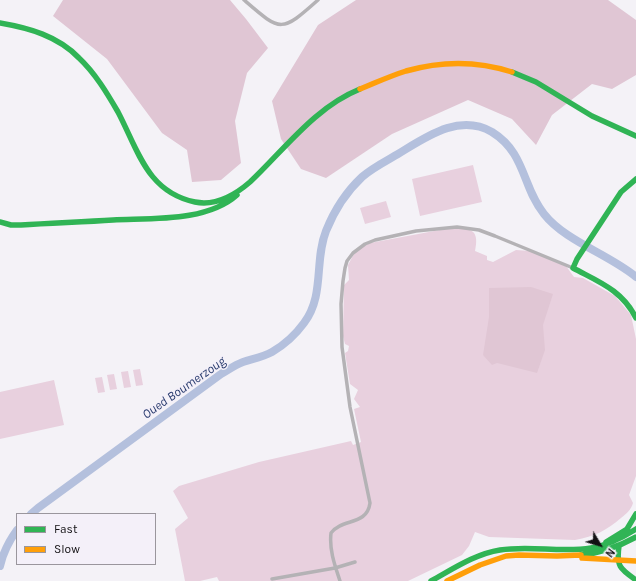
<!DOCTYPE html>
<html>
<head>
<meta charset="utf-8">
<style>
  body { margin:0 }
  #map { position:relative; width:636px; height:581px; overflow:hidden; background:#f4f2f7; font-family:Karla,sans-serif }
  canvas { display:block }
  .legend { position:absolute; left:16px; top:513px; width:140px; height:52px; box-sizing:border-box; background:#f4f0f9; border:1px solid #9a969d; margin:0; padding:5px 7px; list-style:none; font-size:12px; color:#121013 }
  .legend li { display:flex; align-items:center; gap:8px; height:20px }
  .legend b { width:20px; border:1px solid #9a969d }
  .north { position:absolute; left:580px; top:525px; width:40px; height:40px; -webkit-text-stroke:3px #f4f0f9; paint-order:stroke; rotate:128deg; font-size:11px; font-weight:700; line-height:16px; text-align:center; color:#121013 }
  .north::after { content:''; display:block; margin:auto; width:14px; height:18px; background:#121013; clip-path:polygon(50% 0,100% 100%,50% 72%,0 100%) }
</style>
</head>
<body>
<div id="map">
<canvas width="636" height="581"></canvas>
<ul class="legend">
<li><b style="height:5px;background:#30b455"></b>Fast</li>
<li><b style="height:5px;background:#ff9f0a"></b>Slow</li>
</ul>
<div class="north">N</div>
</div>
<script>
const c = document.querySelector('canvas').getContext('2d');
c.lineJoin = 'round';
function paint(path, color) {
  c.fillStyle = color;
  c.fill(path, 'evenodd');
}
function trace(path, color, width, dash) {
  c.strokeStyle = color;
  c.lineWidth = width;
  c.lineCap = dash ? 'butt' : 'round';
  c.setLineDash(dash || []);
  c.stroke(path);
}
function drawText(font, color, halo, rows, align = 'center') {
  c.font = font + ' Karla,sans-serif';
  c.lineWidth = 3;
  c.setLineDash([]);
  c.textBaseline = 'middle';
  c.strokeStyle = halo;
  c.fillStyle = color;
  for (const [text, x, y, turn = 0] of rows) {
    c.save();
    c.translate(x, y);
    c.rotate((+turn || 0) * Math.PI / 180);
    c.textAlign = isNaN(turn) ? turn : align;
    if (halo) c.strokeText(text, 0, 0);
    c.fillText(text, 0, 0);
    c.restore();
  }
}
paint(new Path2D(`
  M473,165L482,202L420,216L412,179Z
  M386,201L391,217L365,224L360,208Z
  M445,229C465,229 481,224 475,251L487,256V260L493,262L516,250L530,251L566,266L574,277L583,278L615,296L631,315L636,339V476L629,495L633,503C631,510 627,513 621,518C606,531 595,536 575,540L489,537L475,532L469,546L462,555L408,581H219L217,577L200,581H185L175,529L188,518L173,491L179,486L259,462L351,441L353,445L361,442L354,409L360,407L354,399L358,390L350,384L345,353L348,351L349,346L345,344L343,336L344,285L349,280L348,265L356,250L370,243Z
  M140,369L143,385L136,386L133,370Z
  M128,371L131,387L124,388L121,372Z
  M114,374L117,389L110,390L107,375Z
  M102,377L105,392L98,393L95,378Z
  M54,380L64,425L0,439V392Z`), '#e8d0de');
paint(new Path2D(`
  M63,0H230L246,19L268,48L247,73L235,121L241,163L221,180L192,182L187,150L162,133L107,59L53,16Z
  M356,0H608L636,20V75L612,89L592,84L552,115L536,145L512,119L468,100L392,134L326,178L301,169L281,139L272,101L318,25Z
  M531,287L553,294L543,325L545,350L537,373L497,363L492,365L483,355L489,317V288Z`), '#e0c6d4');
trace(new Path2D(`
  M31,514L38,508L221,374C228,370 235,365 243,362C252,359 263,357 272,352C284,345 296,334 304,323C325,295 314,261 326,231C334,211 346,192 362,177C372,168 386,161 398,154C426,137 459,113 492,132C526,153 522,187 544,214C565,241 610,255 636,277
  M0,566C3,553 9,541 17,530`), '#b4c0dd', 8);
trace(new Path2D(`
  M244,0C281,32 281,33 318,0
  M272,579L335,568L355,562
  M340,581C335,566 329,550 331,533C342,518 367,526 370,503L350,407L342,347L341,304L343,281L345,268L347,261L353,253L365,244L375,240L416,231L457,227L479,230L495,236L573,268`), '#b4b2b5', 3.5);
trace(new Path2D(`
  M0,23C29,28 58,36 79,58C95,73 107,93 118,112C138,150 147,192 195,202C215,206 235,195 250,182C284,150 315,107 360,89
  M512,72L536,82L592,116L636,136
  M636,179L621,192L577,259L573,268C599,282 622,290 636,318
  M0,222L11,225H21C52,223 82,222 113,220C151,218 207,222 237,195
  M606,542L627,529L636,514
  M619,546C616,566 620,569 636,580
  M581,555C601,553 618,547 636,537
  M431,581C453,569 475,554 500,550C530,545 561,553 591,548C608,545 622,538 636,529`), '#30b455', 5.5);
trace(new Path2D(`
  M360,89C375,83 390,76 406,71C441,61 478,61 512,72
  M582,558L636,561
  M447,581L480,565L506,556L519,555L557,556L581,555`), '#ff9f0a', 5.5);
drawText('italic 13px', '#273a6c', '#f4f0f9', [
  ["Oued Boumerzoug",184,388,-35]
]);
</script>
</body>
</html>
